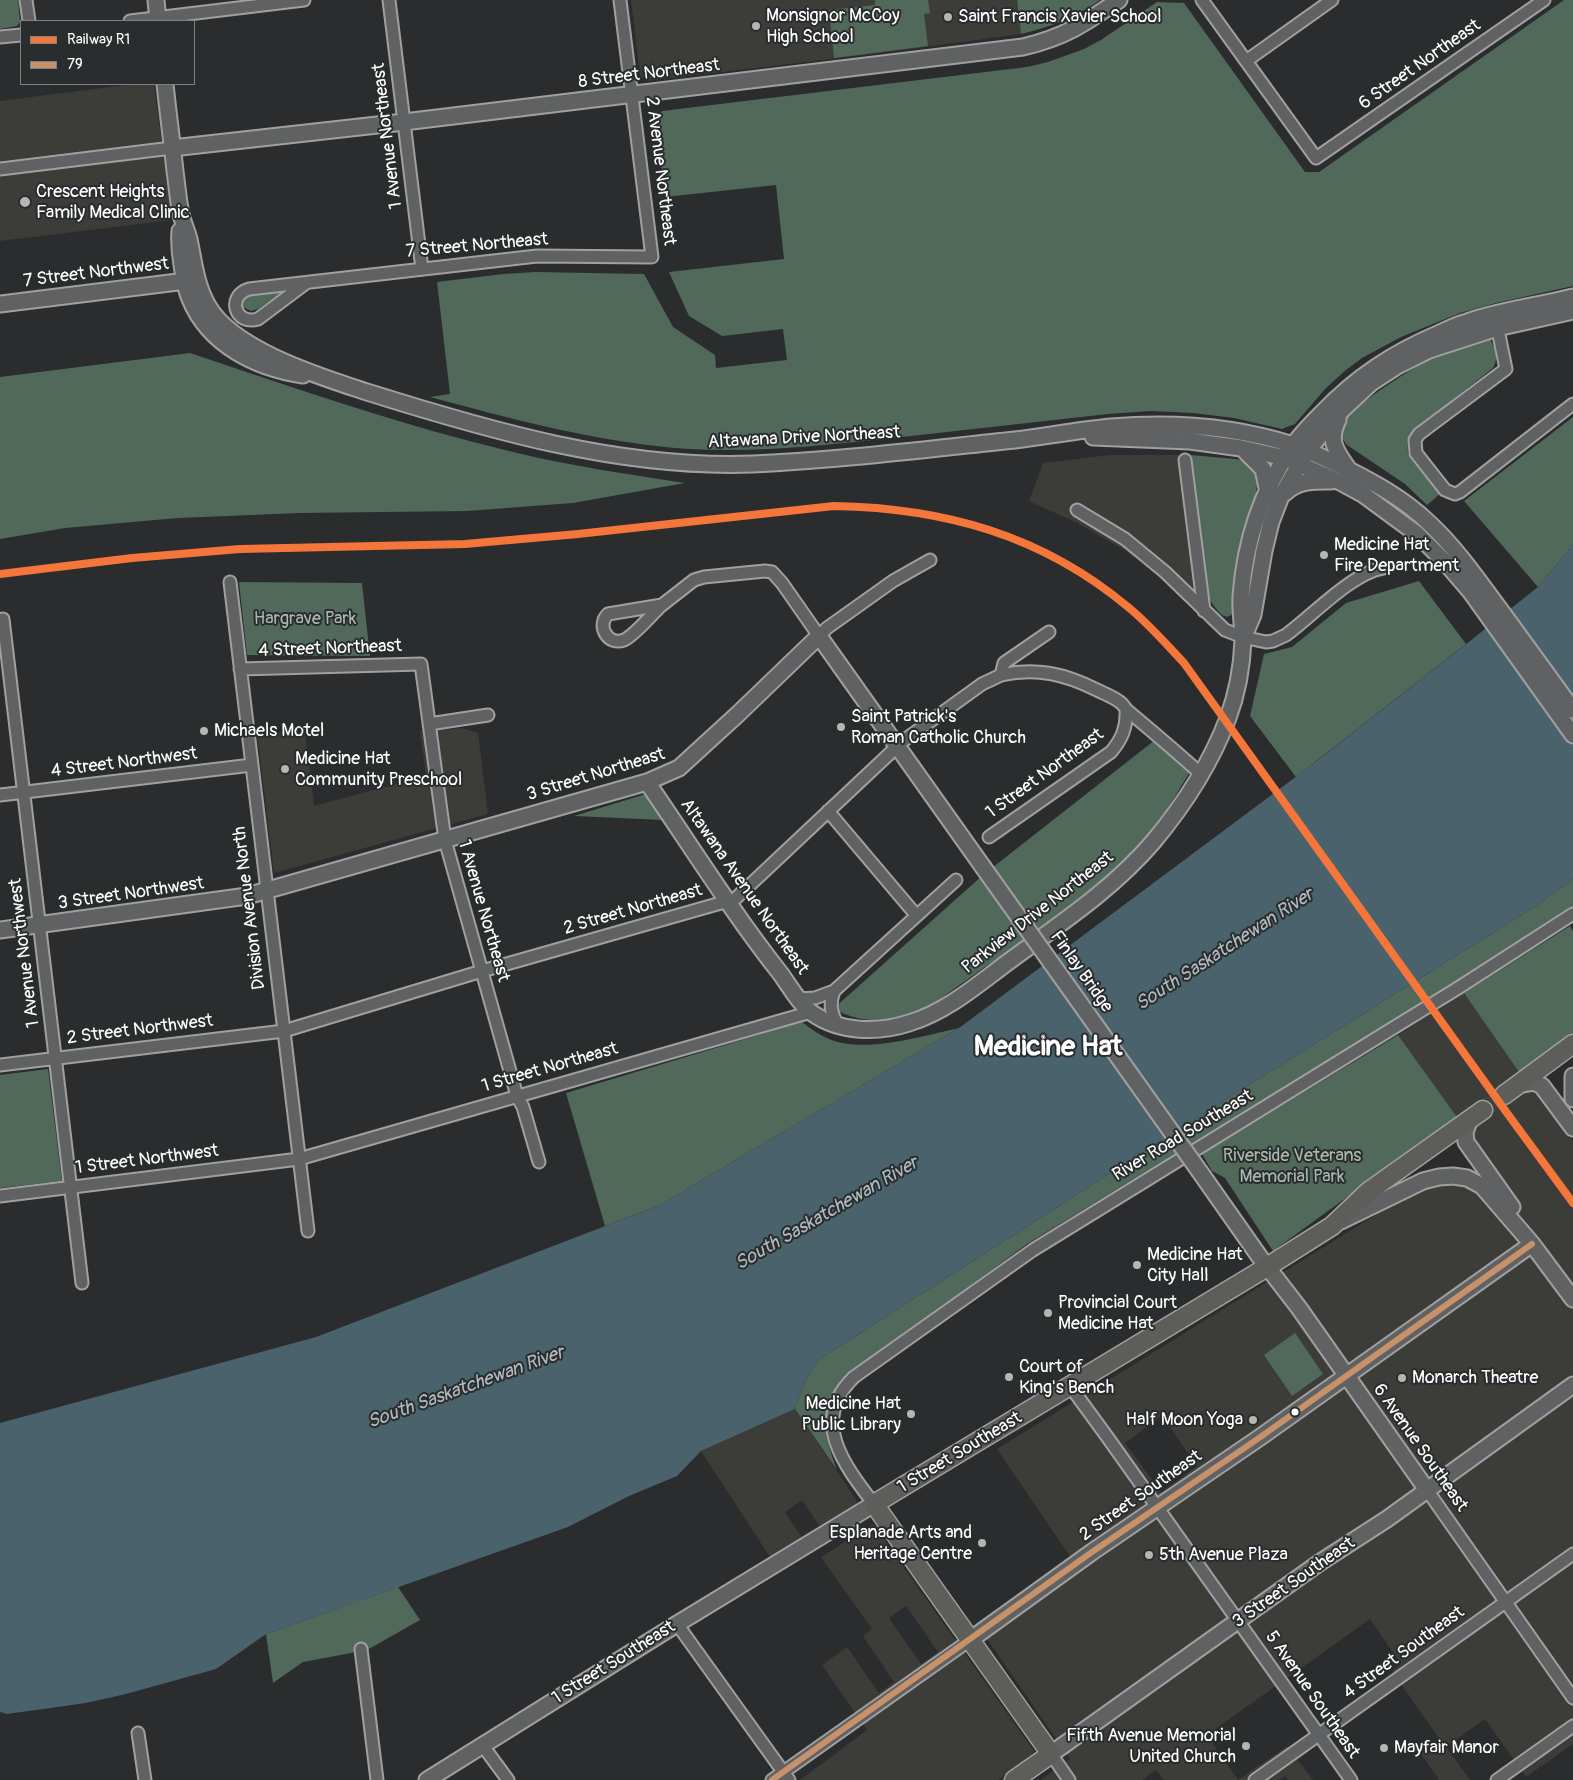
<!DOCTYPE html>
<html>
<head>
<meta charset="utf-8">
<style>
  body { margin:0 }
  #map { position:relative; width:1573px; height:1780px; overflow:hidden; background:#2b2c2d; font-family:Pangolin,sans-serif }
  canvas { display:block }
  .legend { position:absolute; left:20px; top:20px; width:175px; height:65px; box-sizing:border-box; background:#2a2d2e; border:1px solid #7f8182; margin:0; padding:6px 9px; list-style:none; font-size:15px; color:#fff }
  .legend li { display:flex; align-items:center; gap:10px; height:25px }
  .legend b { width:25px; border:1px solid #7f8182 }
</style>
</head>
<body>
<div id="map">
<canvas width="1573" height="1780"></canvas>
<ul class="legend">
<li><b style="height:6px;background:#f5763a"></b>Railway R1</li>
<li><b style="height:6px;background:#c7916a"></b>79</li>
</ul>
</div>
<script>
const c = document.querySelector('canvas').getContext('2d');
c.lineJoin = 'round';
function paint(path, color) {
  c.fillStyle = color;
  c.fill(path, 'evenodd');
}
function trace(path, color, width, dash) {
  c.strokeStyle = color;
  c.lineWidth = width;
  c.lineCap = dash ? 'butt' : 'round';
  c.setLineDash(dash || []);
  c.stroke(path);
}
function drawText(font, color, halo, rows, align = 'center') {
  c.font = font + ' Pangolin,sans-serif';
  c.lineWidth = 4;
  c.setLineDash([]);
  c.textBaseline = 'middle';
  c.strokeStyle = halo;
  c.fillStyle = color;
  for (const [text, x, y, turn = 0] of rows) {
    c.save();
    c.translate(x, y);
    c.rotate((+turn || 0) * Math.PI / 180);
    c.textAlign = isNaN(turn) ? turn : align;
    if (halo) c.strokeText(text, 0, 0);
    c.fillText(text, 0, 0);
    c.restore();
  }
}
paint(new Path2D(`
  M631,0H1017L1021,34L881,53L646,81L640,75Z
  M134,84H154L172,220L0,241V101Z
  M1110,455H1191L1211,628L1173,588L1126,551L1077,523L1029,501L1043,463Z
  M462,728L478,733L488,814L274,873L257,733L305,732L314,806L426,776L420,731L445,730Z
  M1464,993L1573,1141V1744L1526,1777L1485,1719L1446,1747L1470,1780H1439L1421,1754L1440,1740L1392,1671L1401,1664L1370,1619L1207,1735L1238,1780L1287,1746L1313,1780H1288L1285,1776L1279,1780H1164L1156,1770L1142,1780H1041L1070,1759L976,1623L1071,1558L997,1449L1421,1187L1438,1182L1462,1184L1471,1188L1505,1184L1398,1035ZM1162,1416L1197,1466L1161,1492L1125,1443Z
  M795,1409L857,1501L856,1505L820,1527L802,1500L785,1512L802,1538L770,1557L701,1451Z
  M873,1524L1034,1751L1030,1757L998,1780H800L867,1730L822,1665L847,1647L879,1693L894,1682L863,1636L872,1629L821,1557ZM906,1606L938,1652L921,1664L889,1618Z`), '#3c3c38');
paint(new Path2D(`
  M0,0H18L20,22L17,26L0,29Z
  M875,0H928L930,13L924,14L928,46L834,58L829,10L875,5Z
  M1017,0H1100C1076,17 1050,27 1021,34Z
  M1564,0H1573V286L1496,303L1460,313L1401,337L1362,358L1346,370L1326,388L1295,424L1282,429L1234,418L1193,413L1151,411L1108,414C1036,422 965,430 893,438C826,445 757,453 689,449C601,443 515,420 430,397L450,394L437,282L503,274L536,272L644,274L673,327L715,355L716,368L787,360L783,329L722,336L689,316L669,272L784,259L776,185L665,197L655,119L662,111L1027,67L1048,62L1084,49L1101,40L1157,2L1184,3L1305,172H1319Z
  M278,290L280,291L279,294L258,309L251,311L243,307V299L249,294Z
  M1484,337L1490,339C1495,348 1499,359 1493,368L1413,431C1409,439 1406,447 1409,455C1414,465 1433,484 1441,493L1427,505L1405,484L1347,445C1344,441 1340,436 1340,431C1339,411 1429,358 1448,349C1459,344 1472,341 1484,337Z
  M190,353C297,389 404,426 513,452C570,466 628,474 685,483L573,503L467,511L299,513L178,518L65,528L0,539V377Z
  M1573,417V545L1538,587L1464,501Z
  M1191,455L1246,460C1253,466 1257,474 1257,484C1256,506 1244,527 1240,549C1237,568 1237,588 1235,607C1228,630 1214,606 1208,597Z
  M1419,581L1466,644L1296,777L1250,716L1264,654L1292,647L1346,603Z
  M239,582L362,583L370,656L247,655Z
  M1155,740L1191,770L1162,818L1131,856L1103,883L923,1011C890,1022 865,1025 833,1009L983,875Z
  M646,794L663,820L574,816Z
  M1573,879V907L1564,913L1454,983L1027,1244L852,1373C820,1408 821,1427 837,1470L795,1409L804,1383L818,1360L1231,1096L1536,906Z
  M1570,926L1573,931V1033L1519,1072L1464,993Z
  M802,1022C810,1028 819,1035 829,1039C865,1054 922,1036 959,1028L660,1205L605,1226L566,1093Z
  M1398,1035L1457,1117L1273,1251L1225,1178L1212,1171L1202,1154Z
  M48,1069L62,1181L0,1188V1075Z
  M1295,1333L1323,1374L1292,1396L1264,1355Z
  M398,1587L420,1620L367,1650L303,1662L273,1683L266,1634Z`), '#50695a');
paint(new Path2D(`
  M1573,545V879L1536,906L1231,1096L818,1360L804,1383L795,1409L701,1451L677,1476L629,1496L568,1527L266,1634L216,1669L126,1694L86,1703L7,1714L0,1712V1423L316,1337L660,1205L959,1028L1313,764L1465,645L1538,587Z`), '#4a626c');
trace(new Path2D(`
  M1483,1110L1504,1095`), '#404142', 18, [18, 9]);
const street = new Path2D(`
  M26,0L29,21
  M389,0L422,269
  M1202,0L1316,158L1544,0
  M130,21L304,0
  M0,37L21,35
  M1246,61L1332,0
  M0,169L172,148
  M306,283L258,319C235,326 226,296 249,289L537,256L652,257L620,0
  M1496,320L1506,369L1419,434L1415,440L1416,453L1445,490L1455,494L1460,492L1573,404
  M1185,460L1204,611
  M1077,510L1125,539L1165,572L1225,630L1243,637L1266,642L1273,641L1286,635C1312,616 1352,573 1383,568
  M230,582L308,1231
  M662,605C653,613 634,636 624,640C608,646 596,626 608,614L662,605L694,580L704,577L765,571L772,572L782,583L819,636L827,628L893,581L930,560
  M3,619L82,1283
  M240,669L421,664L445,840L517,1096L523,1107L539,1162
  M1001,675C1036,667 1065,674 1097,690C1105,694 1114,697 1121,703C1124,705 1125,709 1128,711C1153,732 1177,752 1201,774
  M429,724L488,715
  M0,795L252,765
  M828,811L916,915
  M989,837L1111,752C1122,739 1127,727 1126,710
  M834,991C829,1005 831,1012 837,1024
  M800,999L815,998L834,991L956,880
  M0,1065L284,1031L482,971L735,899L903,741L982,684L1001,675L1004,663L1049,632
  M0,1196L299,1159L811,1012
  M1070,1386L1108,1438L1351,1780
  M1427,1490L1573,1698
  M874,1504C844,1465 809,1420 854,1377L1033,1250L1458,988L1573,914
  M677,1624L789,1780
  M361,1649L377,1780
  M138,1733L145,1780
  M483,1746L508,1780
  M1051,1754L1069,1780
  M772,1780L970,1640
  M1255,1780L1573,1554
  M1497,1780L1573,1726`);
const secondary = new Path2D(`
  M156,0L158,21
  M165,84C168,113 172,142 175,171C177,185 178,200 181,214C183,223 187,231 189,239C194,263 196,285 208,306C233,350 321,377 367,392C491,431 622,469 753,464C841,460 928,449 1015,440C1047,436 1079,430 1111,427C1172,422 1234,426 1293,445C1309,450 1325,459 1341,466C1373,482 1403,498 1429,523C1457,549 1478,580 1501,611C1525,644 1549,677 1573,710
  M172,148L404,122L1023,47C1065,37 1084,24 1119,0
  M180,231C179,243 180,253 182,265C184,277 185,288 190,299C209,345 256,368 303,375
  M0,304L194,280
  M1338,420C1327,442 1337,452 1349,470
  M1093,437L1190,441L1241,448L1285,458L1340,482L1364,495L1417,534L1446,563L1470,591L1573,735
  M1243,449L1263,469L1267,488
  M1285,493C1298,480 1314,481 1331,481
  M1244,636L1253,615L1264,551L1271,522L1281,496L1308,450L1343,409L1371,383L1397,366L1429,350L1497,328L1573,311
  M647,782C691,846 732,912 780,973C789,985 800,1005 812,1013C840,1033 878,1033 909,1023C946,1012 977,985 1008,962C1058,925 1112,890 1153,842C1184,805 1211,763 1228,718C1237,694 1242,665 1243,640C1243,625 1240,611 1241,596C1245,542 1261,492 1292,447C1300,435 1311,424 1321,414C1356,377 1393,353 1440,333C1449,329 1458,324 1467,322C1501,310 1538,306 1573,297
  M0,930L247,896L647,782L679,768L738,714L819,636L983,867
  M1573,1076V1099
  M1518,1085L1534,1082L1542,1086L1573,1128
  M1470,1119L1465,1132L1466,1142L1512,1207
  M1200,1172L1259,1256L1299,1308L1427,1490
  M1341,1221L1423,1181L1439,1177L1453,1176L1467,1178L1482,1186L1532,1244L1573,1299
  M970,1640L1092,1552L1259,1438L1532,1244
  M1051,1754L1319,1563L1387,1519L1573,1385
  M427,1780L677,1624L874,1504`);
const primary = new Path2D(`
  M1504,1095L1573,1044
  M1014,1780L1051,1754L874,1504L1267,1267L1332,1226L1369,1191L1483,1110`);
trace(street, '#a0a0a0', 15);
trace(secondary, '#a0a0a0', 19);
trace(primary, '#a0a0a0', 21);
trace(street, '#606162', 11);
trace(secondary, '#606162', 15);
trace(primary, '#5d5d5a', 18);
const secondaryBridge = new Path2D(`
  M983,867L1200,1172`);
trace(secondaryBridge, '#a0a0a0', 19, []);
trace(secondaryBridge, '#606162', 15);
trace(new Path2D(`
  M772,1780L1092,1552L1259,1438L1532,1244`), '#c7916a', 6);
trace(new Path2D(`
  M0,574L132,558L240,549L465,544L578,534L834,506C944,508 1042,535 1128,607C1149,624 1166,644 1184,663L1507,1113L1573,1203`), '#f5763a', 8);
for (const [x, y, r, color] of [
  [948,17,5,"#b5b5b6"],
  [756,26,5,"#b5b5b6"],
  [25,202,6,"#b5b5b6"],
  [1324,555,5,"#b5b5b6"],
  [841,727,5,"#b5b5b6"],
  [204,731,5,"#b5b5b6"],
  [285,769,5,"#b5b5b6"],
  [1137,1265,5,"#b5b5b6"],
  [1048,1313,5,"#b5b5b6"],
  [1009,1377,5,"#b5b5b6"],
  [1402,1378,5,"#b5b5b6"],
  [1295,1412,4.5,"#fff"],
  [911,1414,5,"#b5b5b6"],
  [1253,1420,5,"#b5b5b6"],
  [982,1543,5,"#b5b5b6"],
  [1149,1555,5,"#b5b5b6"],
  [1246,1746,5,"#b5b5b6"],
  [1384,1748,5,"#b5b5b6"]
]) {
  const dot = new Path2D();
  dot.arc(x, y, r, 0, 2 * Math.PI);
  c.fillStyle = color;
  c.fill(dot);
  trace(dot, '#2a2d2e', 2);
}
drawText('18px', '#fff', '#2a2d2e', [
  ["Monsignor McCoy",766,16],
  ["High School",766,37],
  ["Saint Francis Xavier School",958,17],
  ["Crescent Heights",36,192],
  ["Family Medical Clinic",36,213],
  ["Medicine Hat",1334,545],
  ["Fire Department",1334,566],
  ["Saint Patrick's",851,717],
  ["Roman Catholic Church",851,738],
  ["Michaels Motel",214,731],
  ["Medicine Hat",295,759],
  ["Community Preschool",295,780],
  ["Medicine Hat",1147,1255],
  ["City Hall",1147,1276],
  ["Provincial Court",1058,1303],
  ["Medicine Hat",1058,1324],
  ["Court of",1019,1367],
  ["King's Bench",1019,1388],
  ["Monarch Theatre",1412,1378],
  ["Medicine Hat",901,1404,"right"],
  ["Public Library",901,1425,"right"],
  ["Half Moon Yoga",1243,1420,"right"],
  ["Esplanade Arts and",972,1533,"right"],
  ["Heritage Centre",972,1554,"right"],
  ["5th Avenue Plaza",1159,1555],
  ["Fifth Avenue Memorial",1236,1736,"right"],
  ["United Church",1236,1757,"right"],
  ["Mayfair Manor",1394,1748]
], 'left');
drawText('18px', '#fff', '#2a2d2e', [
  ["6 Street Northeast",1420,65,-35],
  ["8 Street Northeast",649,74,-7],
  ["1 Avenue Northeast",388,136,-97],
  ["2 Avenue Northeast",660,171,83],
  ["7 Street Northeast",477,246,-5],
  ["7 Street Northwest",96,273,-7],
  ["Altawana Drive Northeast",804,438,-3],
  ["4 Street Northeast",330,649,-2],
  ["4 Street Northwest",124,763,-7],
  ["1 Street Northeast",1045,774,-36],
  ["3 Street Northeast",596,775,-17],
  ["Altawana Avenue Northeast",744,887,55],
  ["3 Street Northwest",131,894,-8],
  ["Division Avenue North",250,908,-97],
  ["2 Street Northeast",633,910,-16],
  ["1 Avenue Northeast",483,911,74],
  ["Parkview Drive Northeast",1038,913,-38],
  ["1 Avenue Northwest",25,953,-97],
  ["Finlay Bridge",1081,972,55],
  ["2 Street Northwest",140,1030,-7],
  ["1 Street Northeast",550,1068,-16],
  ["River Road Southeast",1183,1136,-31],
  ["1 Street Northwest",147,1160,-7],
  ["6 Avenue Southeast",1420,1448,55],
  ["1 Street Southeast",960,1453,-31],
  ["2 Street Southeast",1141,1496,-35],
  ["3 Street Southeast",1294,1583,-35],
  ["4 Street Southeast",1404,1653,-36],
  ["1 Street Southeast",614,1663,-32],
  ["5 Avenue Southeast",1312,1695,55]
]);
drawText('18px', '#aab8b0', '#2a2d2e', [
  ["Hargrave Park",305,619],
  ["Riverside Veterans",1292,1156],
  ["Memorial Park",1292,1177]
]);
drawText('italic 19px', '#afbbc0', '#2a2d2e', [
  ["South Saskatchewan River",1225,950,-33],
  ["South Saskatchewan River",827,1214,-30],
  ["South Saskatchewan River",466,1388,-20]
]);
drawText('bold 28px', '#fff', '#2a2d2e', [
  ["Medicine Hat",1048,1048]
]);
</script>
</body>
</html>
